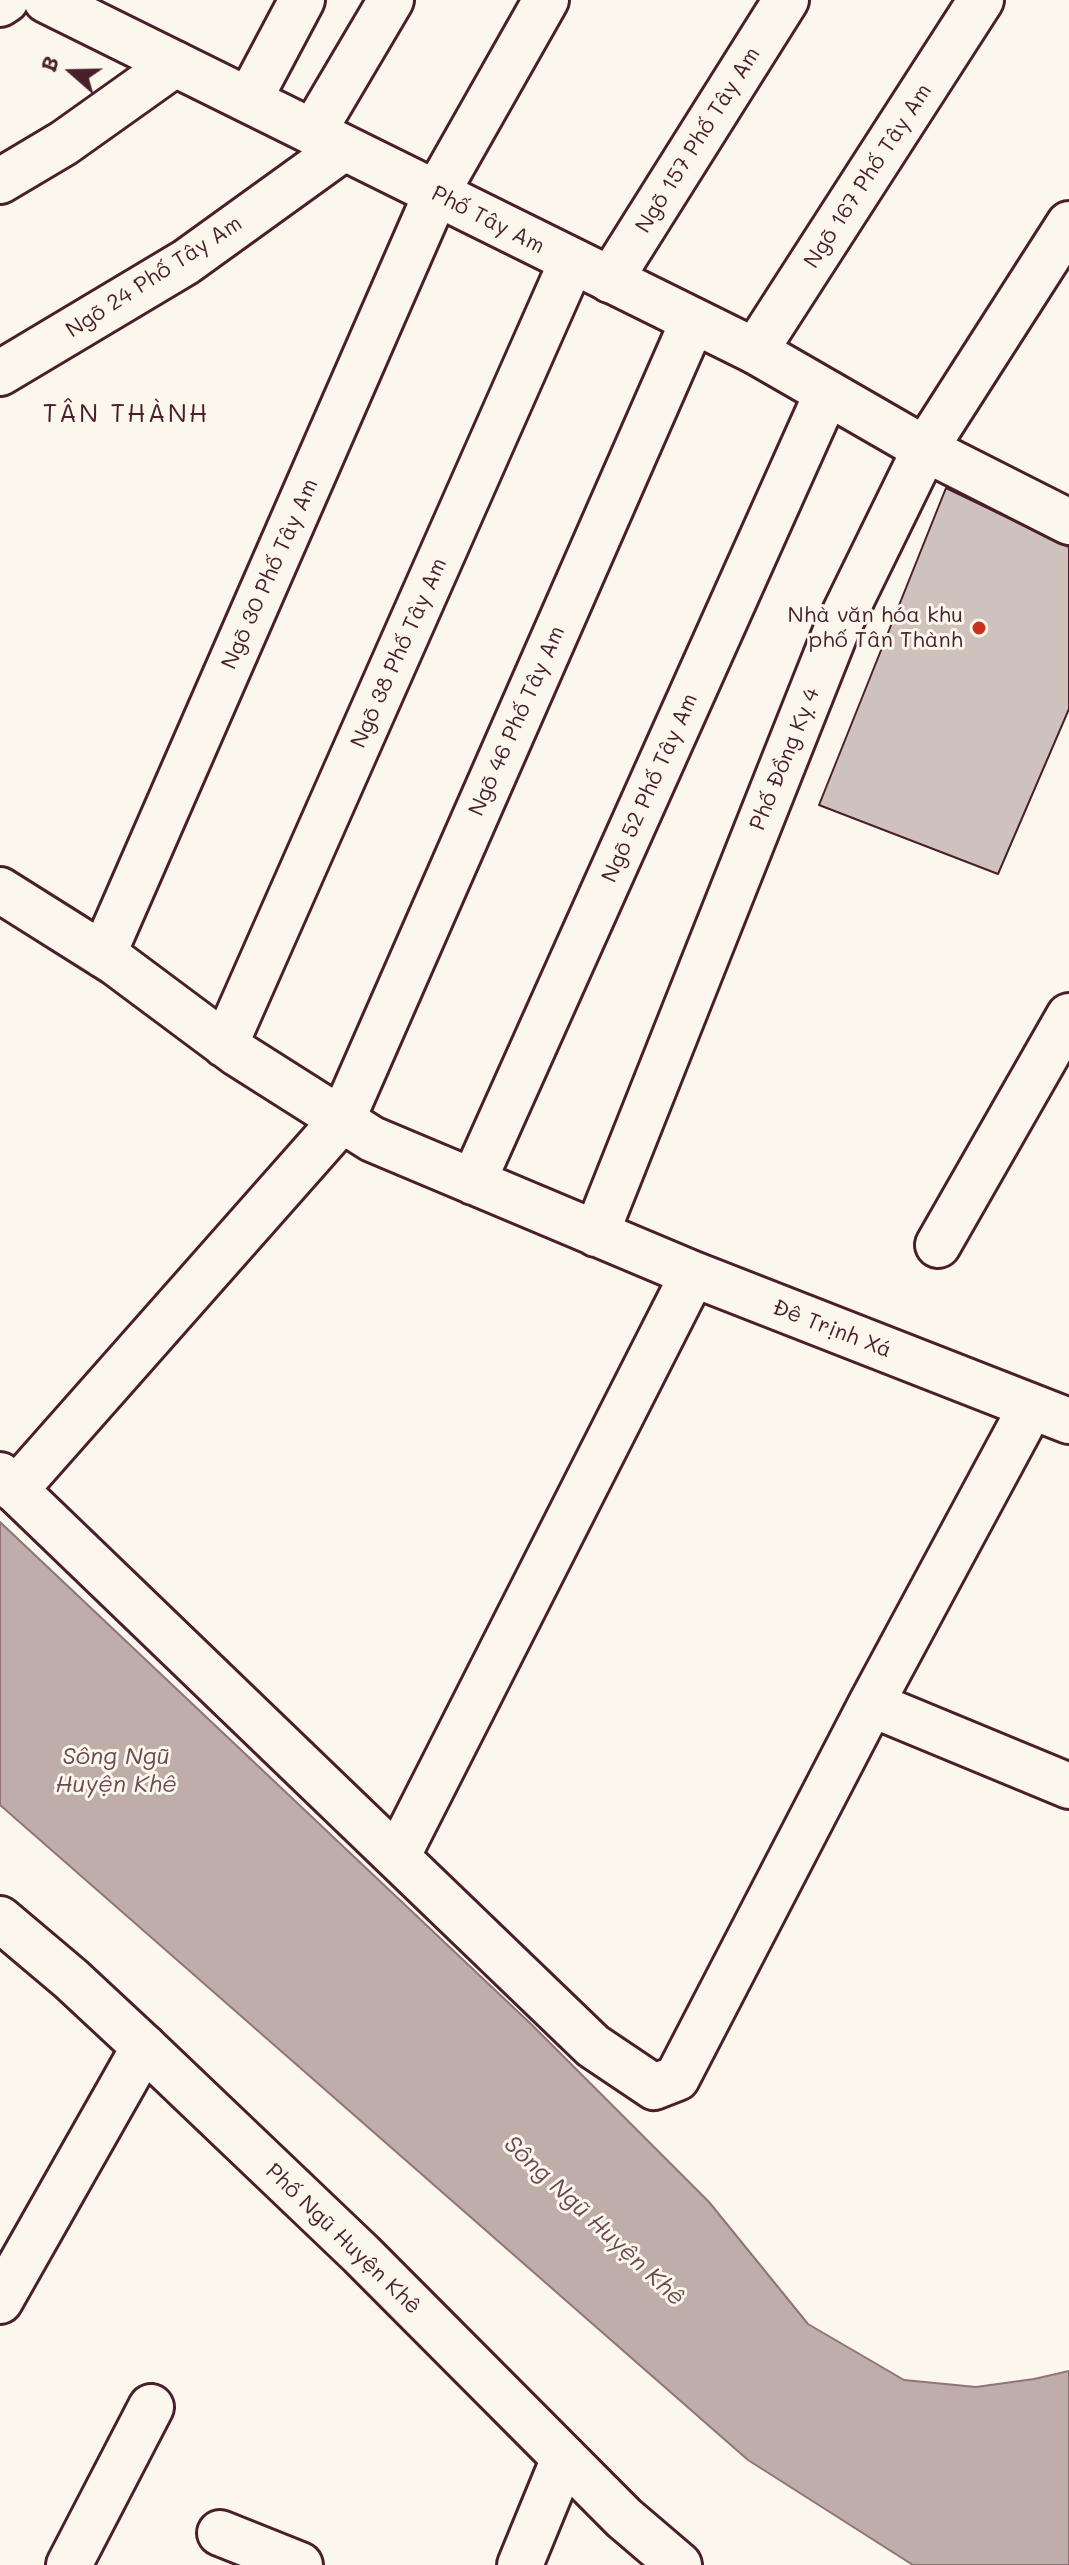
<!DOCTYPE html>
<html>
<head>
<meta charset="utf-8">
<style>
  body { margin:0 }
  #map { position:relative; width:1069px; height:2565px; overflow:hidden; background:#fbf7ec; font-family:Mali,sans-serif }
  canvas { display:block }
  .north { position:absolute; left:32px; top:32px; width:80px; height:80px; -webkit-text-stroke:6px #fbf7ec; paint-order:stroke; rotate:290deg; font-size:22px; font-weight:700; line-height:32px; text-align:center; color:#4a1f2b }
  .north::after { content:''; display:block; margin:auto; width:28px; height:36px; background:#4a1f2b; clip-path:polygon(50% 0,100% 100%,50% 72%,0 100%) }
</style>
</head>
<body>
<div id="map">
<canvas width="1069" height="2565"></canvas>
<div class="north">B</div>
</div>
<script>
const c = document.querySelector('canvas').getContext('2d');
c.lineJoin = 'round';
function paint(path, color) {
  c.fillStyle = color;
  c.fill(path, 'evenodd');
}
function trace(path, color, width, dash) {
  c.strokeStyle = color;
  c.lineWidth = width;
  c.lineCap = dash ? 'butt' : 'round';
  c.setLineDash(dash || []);
  c.stroke(path);
}
function drawText(font, color, halo, rows, align = 'center') {
  c.font = font + ' Mali,sans-serif';
  c.lineWidth = 6;
  c.setLineDash([]);
  c.textBaseline = 'middle';
  c.strokeStyle = halo;
  c.fillStyle = color;
  for (const [text, x, y, turn = 0] of rows) {
    c.save();
    c.translate(x, y);
    c.rotate((+turn || 0) * Math.PI / 180);
    c.textAlign = isNaN(turn) ? turn : align;
    if (halo) c.strokeText(text, 0, 0);
    c.fillText(text, 0, 0);
    c.restore();
  }
}
const water = new Path2D(`
  M0,1522L532,2025L709,2202L808,2324L904,2380L976,2387L1034,2379L1069,2371V2565H913L748,2460L0,1805Z`);
paint(water, '#bfadaa');
trace(water, '#907477', 2);
const building = new Path2D(`
  M946,488L1069,547V709L998,874L819,805Z`);
paint(building, '#cfc2bc');
trace(building, '#4a1f2b', 2);
const minor = new Path2D(`
  M0,4L6,0
  M249,100L302,0
  M313,132L391,0
  M0,181L64,143L175,64
  M610,280L786,0
  M755,351L981,0
  M0,373L186,262L344,148
  M0,890L116,963L238,1054L372,1139L693,1274L1069,1421
  M103,955L436,194L546,0
  M225,1045L572,261
  M473,1182L827,393
  M596,1234L836,631L925,449L1069,224
  M938,1245L1069,1016
  M0,1475L593,2046L654,2087L677,2078L871,1704L1031,1407
  M15,1490L342,1120L693,321
  M871,1704L1069,1786
  M397,1857L693,1274
  M0,2301L144,2047
  M220,2533L300,2565
  M69,2565L151,2407
  M520,2565L564,2458`);
const major = new Path2D(`
  M46,0L755,351L925,449L1069,522
  M0,1919L71,1979L144,2047L361,2254L624,2518L679,2565`);
trace(minor, '#4a1f2b', 50);
trace(major, '#4a1f2b', 50);
trace(minor, '#fbf7ec', 44);
trace(major, '#fbf7ec', 44);
for (const [x, y, r, color] of [
  [979,628,8,"#c8321e"]
]) {
  const dot = new Path2D();
  dot.arc(x, y, r, 0, 2 * Math.PI);
  c.fillStyle = color;
  c.fill(dot);
  trace(dot, '#fbf7ec', 3);
}
drawText('22px', '#4a1f2b', '#fbf7ec', [
  ["Ngõ 157 Phố Tây Am",698,140,-58],
  ["Ngõ 167 Phố Tây Am",868,176,-57],
  ["Phố Tây Am",488,220,27],
  ["Ngõ 24 Phố Tây Am",154,277,-33],
  ["Ngõ 30 Phố Tây Am",270,574,-66],
  ["Ngõ 38 Phố Tây Am",399,653,-66],
  ["Ngõ 46 Phố Tây Am",517,721,-66],
  ["Phố Đồng Kỵ 4",785,759,-68],
  ["Ngõ 52 Phố Tây Am",650,788,-66],
  ["Đê Trịnh Xá",832,1329,21],
  ["Phố Ngũ Huyện Khê",343,2239,44]
]);
drawText('22px', '#4a1f2b', '#fbf7ec', [
  ["Nhà văn hóa khu",963,615],
  ["phố Tân Thành",963,640]
], 'right');
drawText('italic 24px', '#6d4a51', '#fbf7ec', [
  ["Sông Ngũ",116,1757],
  ["Huyện Khê",116,1785],
  ["Sông Ngũ Huyện Khê",594,2221,43]
]);
c.letterSpacing = '2px';
drawText('26px', '#4a1f2b', '#fbf7ec', [
  ["TÂN THÀNH",126,414]
]);
c.letterSpacing = '0px';
</script>
</body>
</html>
